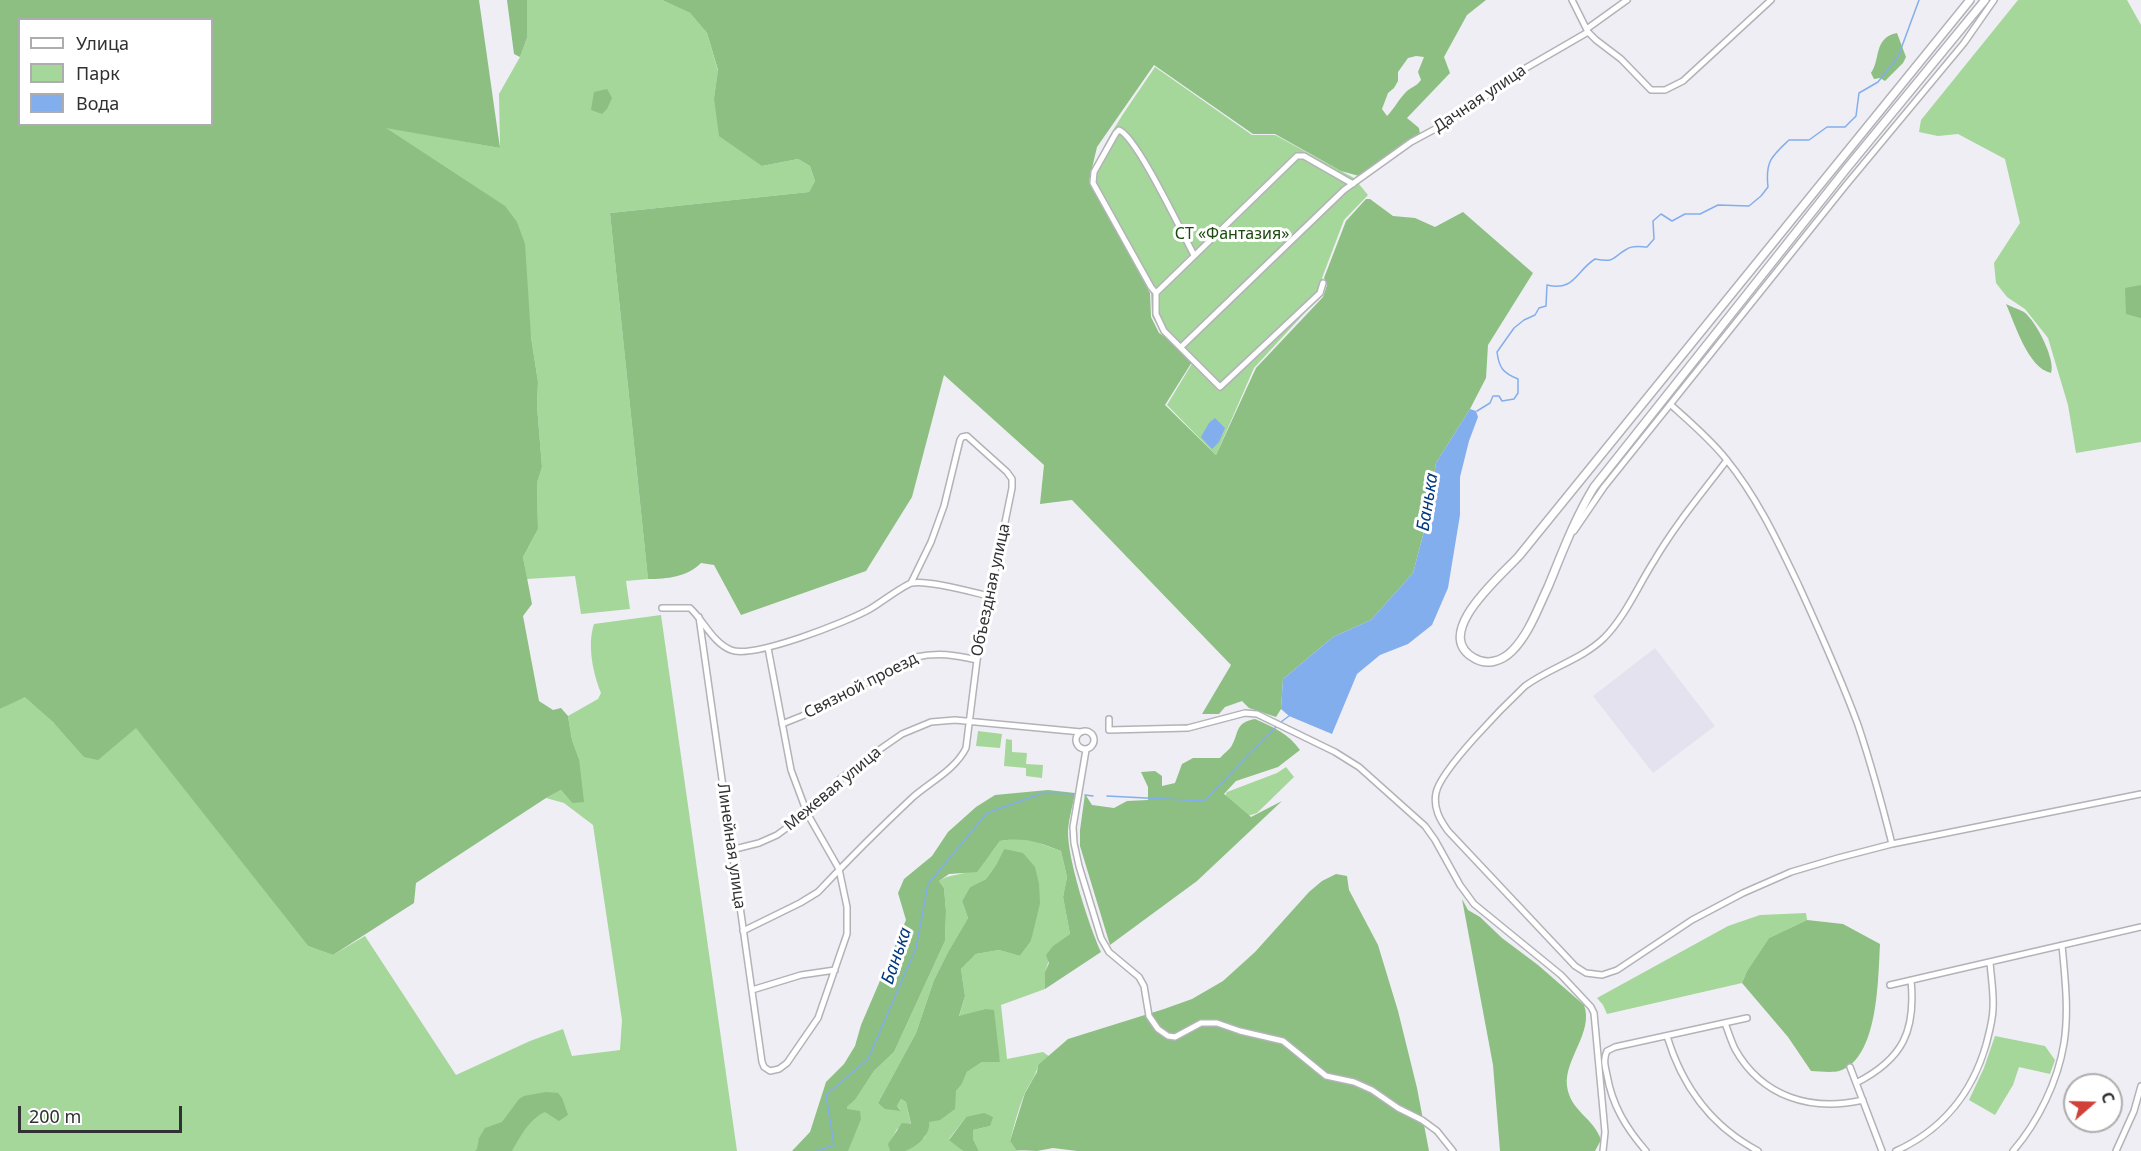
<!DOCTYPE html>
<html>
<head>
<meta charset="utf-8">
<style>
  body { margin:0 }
  #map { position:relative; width:2141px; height:1151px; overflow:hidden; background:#efeef4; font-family:"Noto Sans",sans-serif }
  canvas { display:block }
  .legend { position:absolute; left:18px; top:18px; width:195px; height:108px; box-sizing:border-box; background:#fff; border:2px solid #adadad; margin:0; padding:8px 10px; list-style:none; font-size:18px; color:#313133 }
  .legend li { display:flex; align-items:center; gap:12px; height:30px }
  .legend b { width:30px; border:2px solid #adadad }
  .north { position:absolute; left:2063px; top:1073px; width:60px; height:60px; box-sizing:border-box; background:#fff; border:2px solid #adadad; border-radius:50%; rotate:70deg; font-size:16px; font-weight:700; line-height:24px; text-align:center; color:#313133 }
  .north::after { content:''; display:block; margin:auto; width:21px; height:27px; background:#d04239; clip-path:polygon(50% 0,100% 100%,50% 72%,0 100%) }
  .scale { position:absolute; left:18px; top:1106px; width:164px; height:27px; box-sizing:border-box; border:3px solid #313133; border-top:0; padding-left:8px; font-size:18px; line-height:21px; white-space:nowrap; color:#313133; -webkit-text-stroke:4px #fff; paint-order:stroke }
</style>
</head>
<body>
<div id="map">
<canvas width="2141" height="1151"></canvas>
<ul class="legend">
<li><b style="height:8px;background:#fff"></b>Улица</li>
<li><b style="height:16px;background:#a5d69a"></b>Парк</li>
<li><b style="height:16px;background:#83aeed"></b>Вода</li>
</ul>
<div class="north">С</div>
<div class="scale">200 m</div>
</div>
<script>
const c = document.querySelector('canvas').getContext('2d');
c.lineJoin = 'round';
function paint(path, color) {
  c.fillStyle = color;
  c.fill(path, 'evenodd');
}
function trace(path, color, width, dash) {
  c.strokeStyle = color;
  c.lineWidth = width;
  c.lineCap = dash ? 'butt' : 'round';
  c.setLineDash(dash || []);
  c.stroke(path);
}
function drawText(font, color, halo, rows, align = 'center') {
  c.font = font + ' "Noto Sans",sans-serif';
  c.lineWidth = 6;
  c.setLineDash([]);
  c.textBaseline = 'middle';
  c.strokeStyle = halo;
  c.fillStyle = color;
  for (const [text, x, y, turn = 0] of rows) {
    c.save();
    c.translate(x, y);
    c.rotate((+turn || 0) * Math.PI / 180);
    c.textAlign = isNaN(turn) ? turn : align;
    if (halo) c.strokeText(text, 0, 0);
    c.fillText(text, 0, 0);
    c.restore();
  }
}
paint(new Path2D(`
  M1655,648L1715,726L1653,773L1593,696Z`), '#e4e2ef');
paint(new Path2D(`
  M527,0H662L690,13L707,33L718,71L714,98L762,166L798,159L810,166L815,181L809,192L610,213L648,579L626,581L630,609L581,614L575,576L527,579L523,557L538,529L537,483L542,467L537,406L538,382L531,337L385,127L500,148L499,94L520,57L527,38Z
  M2018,0H2127L2141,25V442L2076,453L2068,405L2048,338L2025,309L2007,297L1996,283L1994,263L2020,223L2005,159L1958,134L1938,136L1919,132L1921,120Z
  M1155,67L1252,135H1275L1354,178L1368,195L1344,220L1322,278L1326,285L1322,294L1254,368L1216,455L1167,405L1193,362L1160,330L1152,316L1151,293L1091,182C1096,148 1136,96 1155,67Z
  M661,615L737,1151H0V709L25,696L54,723L136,727L308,946L333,955L365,936L456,1075L530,1041L563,1029L572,1056L620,1050L622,1020L593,825L564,803L546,798L561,790L572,803L579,759L572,740L568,716L598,699L601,693C593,673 587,645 594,624Z
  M978,731L1002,734L1000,748L976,746Z
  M1006,739L1012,740V752L1027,753L1026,764L1043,765L1042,778L1026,776V768L1004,766Z
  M1286,767L1294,777L1257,813L1230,822L1218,809L1227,792L1277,773Z
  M1018,838L1033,841L1061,851L1067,877L1063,897L1070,934L1054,945L1045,972V989L1001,1005L1007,1059L1043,1052L1050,1057L1038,1065C1036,1077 1028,1085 1024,1095C1018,1110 1014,1125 1010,1141L1016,1150L1024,1151H979L973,1139V1130L990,1126L966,1117L949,1139L963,1151H905L925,1137L929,1122L962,1084L967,1072L982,1062H1000L997,1045L985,1009L959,1017L965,996L961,969L976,954L999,950L1020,956L1031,941L1034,922L1004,849L996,865L986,879L970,887L962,901L968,918L948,952L934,980L916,1033L878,1103L901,1110L897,1106L901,1099L906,1102L911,1125L897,1129L889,1144L890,1151H848L847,1107L855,1100L874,1071L894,1052L945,941L946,911L944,888L939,881C947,876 951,876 960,874C978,871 990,855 1000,841Z
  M1806,913L1807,920L1769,938L1747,971L1742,983L1607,1014L1603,1005L1597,998L1728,926L1760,915Z
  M1995,1036L2045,1046L2055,1060L2050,1074L2019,1067L2013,1085L1995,1115L1969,1100L1984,1068Z`), '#a5d69a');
paint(new Path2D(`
  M0,0H479L500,148L386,128L505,206L517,222L525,244L531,337L538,382L537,406L542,467L537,483L538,529L523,557L532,604L523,616L539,701L553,710L561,708L568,716L572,740L579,759L584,802L572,803L561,790L546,798L416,883L414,903L333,955L308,946L136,728L98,760L84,757L54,723L25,697L0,709ZM20,20H212V124H20Z
  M507,0H527V38L520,57L514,54Z
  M662,0H1486L1467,15L1444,57L1450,73L1407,118L1419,128L1420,134L1406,141L1359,176L1341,171L1275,134H1253L1154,65L1097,147L1089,181L1150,293L1151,317L1159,333L1174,342L1192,362L1165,405L1216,455L1256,368L1323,297L1327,285L1324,278L1346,221L1366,199H1370L1393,216L1415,218L1435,227L1463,212L1533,273L1488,345L1486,378L1470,409L1436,463L1426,524L1413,573L1371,620L1333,637L1283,679L1281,709L1276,717L1249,708L1242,701L1225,707L1219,714H1202L1231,665L1072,500L1040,504L1044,465L944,375L912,497L866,571L741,615L714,565L701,563C687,577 667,579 648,579L610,213L809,192L815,181L810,166L798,159L762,166L719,136L714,98L718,70L707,33L690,13ZM1416,56L1424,57L1418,72L1421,80C1416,87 1411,87 1406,92C1399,99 1394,109 1387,116L1382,109L1388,93L1394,88L1398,81V72L1408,58Z
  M1897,33L1906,57L1903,63L1885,81L1880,78L1874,79L1871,73C1881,59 1873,38 1897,33Z
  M607,89L612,98L607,109L602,114L591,110L594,92Z
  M2141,285V318L2126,314L2125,288Z
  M2006,304C2011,307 2019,309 2024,312C2036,321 2056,360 2051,373C2028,368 2015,324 2006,304Z
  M1255,719C1273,727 1289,734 1300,750L1278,767L1236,781L1224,794L1251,817L1282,801L1197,881L1110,945L1080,846V830L1085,794L1092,805L1114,808L1127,801L1148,800V787L1141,772L1155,771L1162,776V786L1175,783L1182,764L1193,758H1220C1223,754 1228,751 1231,747C1240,732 1234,723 1255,719Z
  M1048,790L1075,793C1073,805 1069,818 1068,830C1067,858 1089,926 1101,952L1045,989V972L1049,963L1046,955L1054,945L1070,934L1063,897L1067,877L1061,851C1037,842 1025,837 1000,841L977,872L949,874L939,881L944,888L946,911L945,941L894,1052L874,1071L855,1100L847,1107V1109L860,1111L861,1119L848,1151H792L810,1132L826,1082L844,1064L855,1046L861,1025L906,920L898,893L904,879L932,856L948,832L976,807L995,795Z
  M1004,849L1023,853L1035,867L1039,884L1040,903L1031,941L1020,956L999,950L976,954L961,969L965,996L959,1016L985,1009L994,1010L1000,1062H982L967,1072L962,1084L956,1091L955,1109L940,1120L929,1122C931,1134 917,1147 905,1151C901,1151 894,1151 890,1151L888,1144L902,1123L911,1124L906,1102L901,1099L897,1106L901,1111L885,1109L878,1103L916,1033L934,980L948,952L968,918L962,901L970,887L986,879L996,865Z
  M1336,874L1347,876L1349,890L1378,945L1398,1011L1417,1088L1429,1151H1077L1053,1148L1037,1151L1016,1150L1010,1141L1025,1093L1037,1072L1038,1065L1068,1039L1164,1009L1192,999L1223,981L1255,952L1309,892L1322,881Z
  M1462,899L1468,910L1480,917L1502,938L1538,965L1584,1005C1594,1032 1564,1059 1567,1086C1570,1111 1594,1118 1601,1140L1595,1151H1500L1493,1065Z
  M1807,920L1843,924L1880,944C1878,977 1879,1059 1839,1071C1831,1073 1819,1071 1811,1071L1788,1037L1742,983L1747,971L1769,938Z
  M546,1092L558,1093L562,1098L568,1115L559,1121L545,1112C530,1118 520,1137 512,1151H475L477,1149L479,1138L485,1128L502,1122L519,1099L524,1096Z
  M984,1113L993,1117L990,1126L973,1130V1139L979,1151H963L949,1140L966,1117Z`), '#8cbf81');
paint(new Path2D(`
  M1470,409L1476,411L1478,417L1469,441L1460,477V515L1448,588L1432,625L1408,644L1380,655L1357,674L1332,734L1289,716L1281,709L1283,679L1333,637L1371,620L1413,573L1426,524L1436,463Z
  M1215,418L1225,428L1219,442L1212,449L1201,437L1209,423Z`), '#83aeed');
trace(new Path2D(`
  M1477,411L1490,403L1493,396H1499L1502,401L1514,399L1518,393V379C1503,373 1499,368 1497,352L1514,328L1524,320L1535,315L1539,308L1546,306L1547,285C1574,292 1576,271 1595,259C1617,263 1612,257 1627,249C1633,245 1641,247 1647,247L1654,239L1653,221L1661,214L1672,221L1685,214H1700L1718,205L1749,206L1761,196L1768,187C1765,161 1772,156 1789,140H1809L1827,127H1845L1856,116L1859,93L1878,82L1898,57L1919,0
  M1281,722L1289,716
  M1085,795L1093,796
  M1107,796L1204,801L1277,726
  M817,1151L834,1145L826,1095L868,1059L916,948L928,884L987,813L1043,793L1078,794`), '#83aeed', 1.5);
const minor = new Path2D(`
  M1572,0L1588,32L1596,40L1621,59L1651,90H1665L1683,81L1771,0
  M1588,28L1627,0
  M1323,283L1320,293L1220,387L1164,331L1156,314V293L1297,156H1304L1353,184
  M1156,293L1151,287L1093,183L1094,172L1116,133L1119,130C1137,137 1182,233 1194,255
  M1181,347L1344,190L1411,142L1437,128L1488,95L1519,72L1588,32
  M1671,405C1690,422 1710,439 1726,459C1757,497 1778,542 1799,586C1820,632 1841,678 1858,725C1871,764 1882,804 1892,844
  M1727,460C1702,493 1675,525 1654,561C1638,586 1625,617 1604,638C1581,660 1551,667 1525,686C1506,704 1440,770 1436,793C1433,808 1440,820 1448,831L1575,966L1586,973L1602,975L1617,970L1692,920L1743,893L1791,872L1838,858L1892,844L2141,794
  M1574,531L1604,487L1846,185L1964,43L1994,0
  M662,608H690C704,621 713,643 731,650C753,659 847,622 870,609C879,604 905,584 912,583C929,580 971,592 989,596
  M699,617L762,1062L764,1067L770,1071L779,1069L787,1063L818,1018L847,934V907L839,869L807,813L791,770L768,648
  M1109,719V730L1188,728L1245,713L1257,714L1335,752L1359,767L1425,826L1435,840L1460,885L1474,904L1561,975L1591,1007L1594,1013L1605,1132L1603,1151
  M782,724L802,716L916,657C938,652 955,655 977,660
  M1076 740a9 9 0 1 1 18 0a9 9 0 1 1-18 0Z
  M1086,750L1073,827L1074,843L1079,866L1101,938L1109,952L1139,977L1144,986L1149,1016L1158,1029L1168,1036L1175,1037L1201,1023H1217L1240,1031L1283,1041L1326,1076L1354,1082L1372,1090L1398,1108L1422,1120L1437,1131L1453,1151
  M731,850L759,843L777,835L807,813L839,780L863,761L902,734L931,722L955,720L1081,732
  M743,931L800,903L818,892C848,860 880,828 912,798C930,782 955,770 966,748L977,660L1012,488V479L1007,472L967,436L962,437L960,440L944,506L931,542L911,583
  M1890,985L2141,927
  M752,990L801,975L835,970
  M1725,1023C1728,1031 1731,1041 1735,1049C1762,1097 1811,1112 1863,1100
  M1667,1036C1682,1086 1711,1126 1758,1151
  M1850,1067L1882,1151
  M1856,1083C1903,1059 1916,1031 1911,980
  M1646,1151C1626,1128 1612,1105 1607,1075C1605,1066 1603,1059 1607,1051L1615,1047L1747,1018
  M1896,1151C1942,1130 1972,1093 1986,1045C1989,1033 1993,1020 1993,1008C1994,993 1991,977 1990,962
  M2013,1151C2038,1122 2058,1081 2064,1043C2069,1011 2065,978 2062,945
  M2116,1151L2134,1111L2141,1086`);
const tertiary = new Path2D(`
  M1970,0L1519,556C1501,576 1431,634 1474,658C1487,666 1502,661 1512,651C1529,634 1538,608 1548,587C1562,553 1575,518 1594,487L1847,168L1985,0`);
trace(minor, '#b3b2b8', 8);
trace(tertiary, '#b3b2b8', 10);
trace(minor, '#fff', 5);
trace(tertiary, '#fff', 7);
drawText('16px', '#313133', '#fff', [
  ["Дачная улица",1480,99,-34],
  ["Объездная улица",991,590,-78],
  ["Связной проезд",861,686,-27],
  ["Межевая улица",833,789,-40],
  ["Линейная улица",731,846,82]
]);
drawText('16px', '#194b0c', '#fff', [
  ["СТ «Фантазия»",1232,234]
]);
drawText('italic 18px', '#00387f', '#fff', [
  ["Банька",1428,502,-81],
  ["Банька",897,956,-71]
]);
</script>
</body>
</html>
